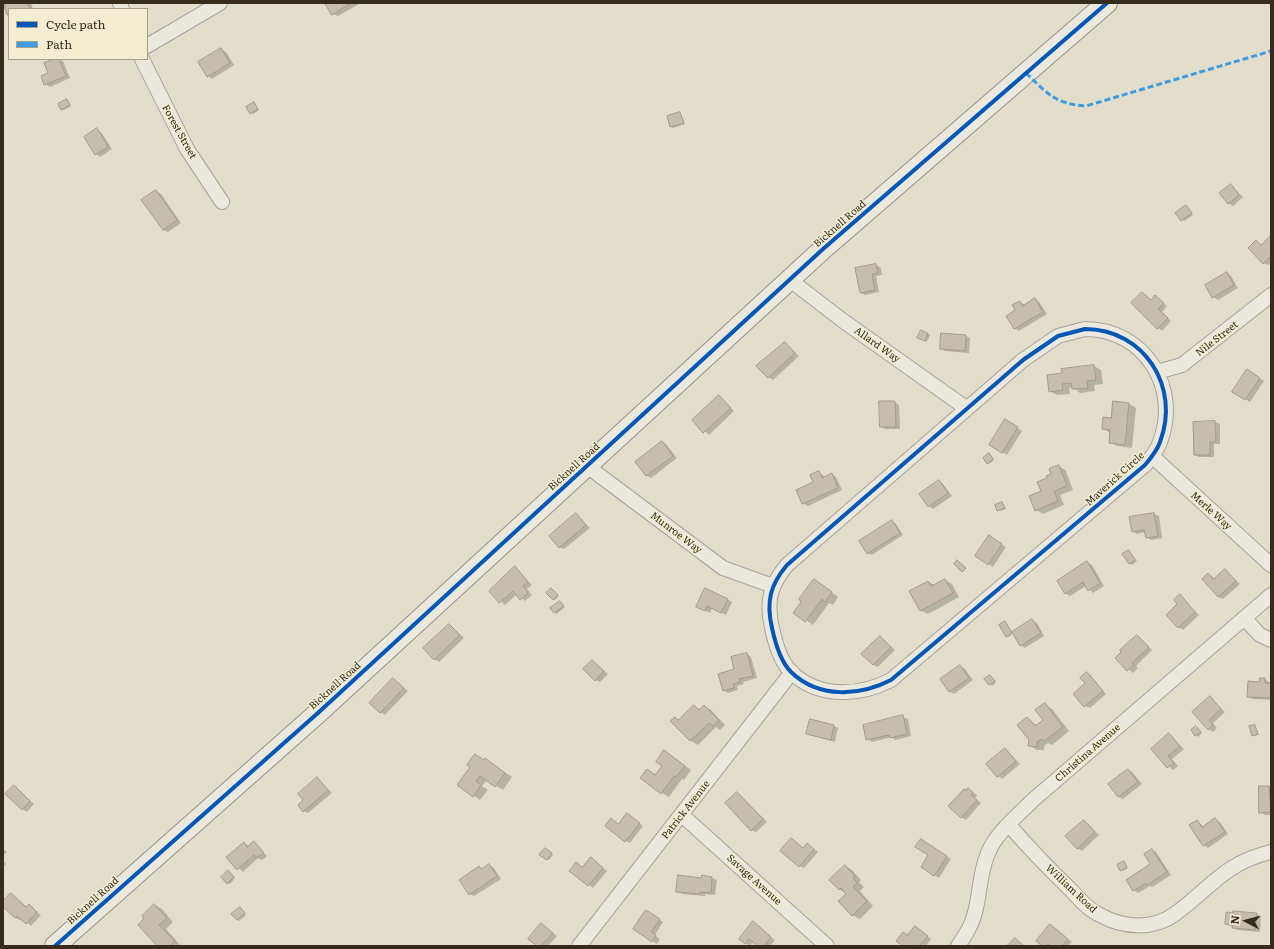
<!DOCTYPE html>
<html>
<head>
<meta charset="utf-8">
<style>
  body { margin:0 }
  #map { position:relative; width:1274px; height:949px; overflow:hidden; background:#e3decc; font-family:Literata,serif }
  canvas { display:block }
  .frame { position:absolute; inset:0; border:4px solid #352c1e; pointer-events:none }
  .legend { position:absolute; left:8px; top:8px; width:140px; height:52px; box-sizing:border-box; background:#f3eed2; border:1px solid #a7a08a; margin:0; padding:5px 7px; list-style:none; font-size:12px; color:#352c1e }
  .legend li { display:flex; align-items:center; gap:8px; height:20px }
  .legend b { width:20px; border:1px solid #a7a08a }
  .north { position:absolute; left:1226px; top:901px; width:40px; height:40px; -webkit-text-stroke:3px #f3eed2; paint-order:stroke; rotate:276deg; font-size:11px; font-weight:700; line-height:16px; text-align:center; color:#352c1e }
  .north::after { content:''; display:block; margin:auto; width:14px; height:18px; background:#352c1e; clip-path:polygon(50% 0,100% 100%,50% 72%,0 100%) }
</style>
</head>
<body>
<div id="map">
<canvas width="1274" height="949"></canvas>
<div class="frame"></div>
<ul class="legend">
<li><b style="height:5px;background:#0057b8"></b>Cycle path</li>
<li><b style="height:5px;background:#3e9ce0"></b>Path</li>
</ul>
<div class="north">N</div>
</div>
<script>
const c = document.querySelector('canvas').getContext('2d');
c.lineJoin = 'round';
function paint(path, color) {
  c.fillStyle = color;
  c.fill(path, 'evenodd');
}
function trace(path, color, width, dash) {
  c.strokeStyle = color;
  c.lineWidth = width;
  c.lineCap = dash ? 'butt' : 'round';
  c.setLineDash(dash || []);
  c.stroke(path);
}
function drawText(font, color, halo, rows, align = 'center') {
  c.font = font + ' Literata,serif';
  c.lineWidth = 3;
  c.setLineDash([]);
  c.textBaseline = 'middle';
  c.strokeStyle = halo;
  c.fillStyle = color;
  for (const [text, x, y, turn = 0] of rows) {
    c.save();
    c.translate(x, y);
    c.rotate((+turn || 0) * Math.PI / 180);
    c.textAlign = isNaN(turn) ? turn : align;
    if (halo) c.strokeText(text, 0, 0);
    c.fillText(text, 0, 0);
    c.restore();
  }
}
paint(new Path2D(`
  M14,3H31L33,9H9V15L5,6Z
  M327,3H359V4L338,16L333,14Z
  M221,49L226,52L234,65L212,79L208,76Z
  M56,59L63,61L70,78L50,87L45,84Z
  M67,100L71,106L64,110L62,109Z
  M254,103L259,110L253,114L251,113Z
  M680,113L685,124L673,128L671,127Z
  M97,130L101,132L112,149L100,157L96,154Z
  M1231,185L1243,197L1233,206L1228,203Z
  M156,191L161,194L181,223L168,232L163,230Z
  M1188,208L1193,215L1184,221L1177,213Z
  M1271,236V262L1268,265L1263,263L1257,241L1262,245Z
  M876,265L881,268L882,275L876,276L879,292L865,295L861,293Z
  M1227,273L1231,276L1238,288L1218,300L1213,297Z
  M1142,293L1152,301L1156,297L1167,306L1162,312L1171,321L1162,331L1158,328Z
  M1035,299L1039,302L1047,314L1019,331L1015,328L1016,310L1020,302L1025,305Z
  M921,331L930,335L927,342L920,339Z
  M966,336L970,338L969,353L945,351L941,348Z
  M785,344L799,356L773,380L768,377Z
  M1094,366L1101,370L1103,384L1094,385L1095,391L1080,393L1072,387L1069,388L1070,394L1057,395L1050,391L1063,374Z
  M1247,371L1264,381L1250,402L1234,391Z
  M719,396L734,411L709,435L693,420Z
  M894,402L899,405L900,429H885L881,427Z
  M1129,404L1136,408L1132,448L1117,446L1110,442L1111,433L1103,429Z
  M1005,420L1022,431L1007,455L990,445Z
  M1215,422L1220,424V444H1214V457H1199L1195,455Z
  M662,442L666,444L677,458L651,478L647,476L636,462Z
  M991,456L994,460L989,464L988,463Z
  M1059,466L1066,471L1073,490L1060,495L1064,505L1043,514L1036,510L1048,479Z
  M819,472L825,477L831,474L836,477L842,490L808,506L803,503Z
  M939,481L943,484L952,496L933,509L929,506L920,494Z
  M1002,503L1006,509L1000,511L998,510Z
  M1154,514L1159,516L1162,538L1151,540L1147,537L1146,532L1137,534L1133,531L1130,517Z
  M576,515L590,528L564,549L559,547Z
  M892,521L896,524L903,535L872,555L868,553Z
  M993,539L1006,547L993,567L976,556Z
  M1129,551L1137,561L1132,565L1130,563Z
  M1087,562L1092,565L1104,586L1093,593L1086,586L1070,596L1065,593Z
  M516,568L532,585L527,589L532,595L525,601L517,594L505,605L491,591Z
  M1225,570L1240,584L1223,599L1218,597L1209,574L1215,579Z
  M945,580L952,584L959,597L928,614L920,610L928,582L935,585Z
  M821,584L838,597L833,605L829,603L813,625L794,612Z
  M553,590L559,596L555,600L553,599Z
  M1180,596L1199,615L1183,630L1178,627Z
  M727,599L732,602L726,615L712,608L710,613L697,607Z
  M560,602L565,607L557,614L551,608Z
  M1032,620L1037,623L1044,636L1025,648L1021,645Z
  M1005,622L1012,632L1008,630L1007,631L1012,635L1008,637L1006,636Z
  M450,625L464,638L439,662L434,659Z
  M1137,636L1152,650L1136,666L1138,668L1133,673L1117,658Z
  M880,637L895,650L878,667L873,665Z
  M747,654L751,657L757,678L743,682L744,684L737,686L738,690L728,693L724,690Z
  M592,661L608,674L600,682L596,680Z
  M960,666L965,669L973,680L954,694L949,691Z
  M1087,673L1091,676L1106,694L1090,708L1085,706Z
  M991,676L996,682L992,686L986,680Z
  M393,679L408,691L385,715L380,712Z
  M1265,679L1271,684V700L1253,699L1248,697Z
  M1210,698L1225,712L1213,723L1217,728L1213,732L1208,729Z
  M1045,705L1052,709L1069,731L1052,745L1048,743L1044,746V750H1037L1030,746L1028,718L1037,726L1044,720Z
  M694,706L701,710L704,706L711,710L725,725L720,730L716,727L698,745L691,741L672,721L675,718L679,720Z
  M903,717L908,719L911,736L895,740L892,737L872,742L867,739Z
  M834,726L838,728L835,742L807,734Z
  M1255,726L1259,735L1254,736L1252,735Z
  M1196,727L1202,733L1198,737L1196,735Z
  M1169,735L1184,749L1172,759L1178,766L1173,770L1152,749Z
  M1005,749L1020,764L1002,779L998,776Z
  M664,751L691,770L684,780L682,779L669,797L662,793L647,770L656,776L664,766Z
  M486,760L512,777L503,790L487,780L482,786L488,790L480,800L458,785Z
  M1128,770L1132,772L1142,784L1123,799L1119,797L1109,784Z
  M317,779L332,793L308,813L304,811V800Z
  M14,786L34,804L27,812L22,809Z
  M1269,787L1271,788V815H1265L1260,812Z
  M968,789L977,795L975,798L981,803L966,820L961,817Z
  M738,793L767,822L756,832L751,830Z
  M631,817L643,826L630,843L626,841L618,825Z
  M1215,819L1220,822L1228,834L1208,848L1204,845L1197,821L1204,827Z
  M1084,821L1099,835L1082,851L1077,848Z
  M791,839L804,849L812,847L818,852L804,868L800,866Z
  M254,842L267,856L262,860L258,858L243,872L228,857L244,843L249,846Z
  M925,843L951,859L939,878L922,867L929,855Z
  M3,849L7,852L3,856Z
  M547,850L553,855L549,860L541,854Z
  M1152,850L1156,852L1171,875L1152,887L1150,886L1138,893L1134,890L1152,864Z
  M591,858L607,871L593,888L570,870L583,868Z
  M3,861L6,864L3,867Z
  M1124,862L1128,868L1123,871L1121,870Z
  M489,865L494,868L501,879L474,896L470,894L479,867L483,869Z
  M845,866L852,870L861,880L859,882L864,887L860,891L873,906L860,919L852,915L847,894L840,890L830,880Z
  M230,873L235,878L230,884L228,883Z
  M702,877L712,878L717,880L715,895L705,894V896L682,894L677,891L702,879Z
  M11,894L27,907L29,905L41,915L31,926L22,918L20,920L15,918L3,905V903Z
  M155,905L162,909L173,922L166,929L181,946H159Z
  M242,909L246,915L239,921L237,920Z
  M646,911L663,922L655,935L660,939L657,944L652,941Z
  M1256,914L1261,916L1260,932L1238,930L1226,924Z
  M753,923L775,940L770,946H758L753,942L750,946L745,943Z
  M541,924L557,936L548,946H538Z
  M1050,925L1072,942L1068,946H1043Z
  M915,927L931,939L926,946H904L908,936Z`), '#0003');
const building = new Path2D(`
  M11,3H28L30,9H9V15H7L4,5Z
  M325,3H351L332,15Z
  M221,48L230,63L207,77L198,62Z
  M54,59H59L66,76L44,85L41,76L48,73L44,63Z
  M67,99L70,105L61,110L58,104Z
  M254,102L258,109L250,114L246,107Z
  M680,112L684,123L670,127L667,116Z
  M97,128L108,147L95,155L84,137Z
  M1231,184L1239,195L1228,204L1219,193Z
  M156,190L177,220L163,230L141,200Z
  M1186,205L1192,213L1181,221L1175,213Z
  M1271,235V256L1263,264L1248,248L1256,240L1261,245Z
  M876,264L878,273L872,274L875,290L860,293L855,268Z
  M1227,272L1234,285L1212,298L1205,285Z
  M1142,292L1151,300L1155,295L1164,303L1158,309L1168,318L1157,329L1131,303Z
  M1035,298L1043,312L1014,329L1006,316L1015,310L1012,305L1020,301L1022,306Z
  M921,330L928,333L925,341L917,338Z
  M941,333L966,335L965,351L940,349Z
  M785,342L795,353L768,378L756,366Z
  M1094,365L1096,380L1087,381L1088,388L1072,389L1071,383L1062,384L1063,390L1049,392L1047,375L1062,373L1061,369Z
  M1247,369L1260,378L1245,400L1232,392Z
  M719,395L731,408L703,433L692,420Z
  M879,401H895L896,427H880Z
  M1113,401L1129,403L1125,445L1109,443L1110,430L1102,429L1103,417L1111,418Z
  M1005,419L1018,427L1002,453L989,445Z
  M1215,421L1216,441L1210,442V455H1194L1193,422Z
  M662,441L673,456L646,476L635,462Z
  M989,453L993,459L987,464L983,458Z
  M1059,465L1067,486L1054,491L1058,501L1035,511L1029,496L1041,491L1037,482L1047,478L1046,476L1051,474L1049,469Z
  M819,471L822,478L832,473L838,488L802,504L796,490L813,482L810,475Z
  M939,480L948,493L928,507L919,494Z
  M1002,502L1005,508L997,511L995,505Z
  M576,513L586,525L559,548L549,536Z
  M1154,513L1158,536L1146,538L1144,530L1132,532L1129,517Z
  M892,520L900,533L867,554L859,541Z
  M989,535L1002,544L988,565L975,556Z
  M1129,550L1135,560L1129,564L1122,554Z
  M957,560L966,568L962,572L954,564Z
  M1087,561L1100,583L1088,591L1083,582L1065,594L1057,581Z
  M515,566L528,582L523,586L528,593L520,600L513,591L499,603L489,591Z
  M1225,569L1236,581L1218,597L1202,579L1208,573L1213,579Z
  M814,579L832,592L825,602L822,599L805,622L793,613L801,602L799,599Z
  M945,579L953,593L920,611L909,591L928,581L931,586Z
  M551,588L558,595L553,600L546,593Z
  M705,588L728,599L721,613L707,606L705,611L696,607Z
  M1180,594L1195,612L1178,628L1166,615L1177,604L1174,600Z
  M560,601L564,606L554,613L550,608Z
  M1032,619L1041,633L1020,646L1012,632Z
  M1005,621L1012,633L1006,637L999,625Z
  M449,624L460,635L434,660L423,648Z
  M1137,635L1149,647L1132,663L1134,665L1127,671L1115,658L1121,652L1120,650Z
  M880,636L891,647L873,665L861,654Z
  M747,653L753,676L739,679L740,682L733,684L734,688L723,691L718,674L734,669L731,657Z
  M592,660L604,671L595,681L583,669Z
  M960,665L969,678L949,692L940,679Z
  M1087,672L1103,691L1084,707L1073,694L1085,683L1080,678Z
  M990,675L995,681L989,685L984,679Z
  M393,678L404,688L380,713L369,703Z
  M1260,678H1265V683H1271V698L1247,697L1248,681L1259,682Z
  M1210,696L1221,709L1209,720L1213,725L1208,730L1192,712Z
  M1045,703L1063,727L1044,741L1042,739L1037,742V747L1028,746L1029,740L1017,725L1027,717L1035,726L1043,720L1035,710Z
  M694,705L699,710L704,705L719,720L713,726L709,723L690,741L670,721L675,717L678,720Z
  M903,715L907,734L890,738L889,735L866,740L863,725Z
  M810,719L834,725L831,740L806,734Z
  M1255,725L1258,734L1252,736L1249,726Z
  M1196,726L1201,732L1195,736L1191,730Z
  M1169,733L1180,746L1168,756L1174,763L1167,768L1151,749Z
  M1005,748L1016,761L997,777L986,764Z
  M664,750L685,766L676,777L674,776L661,794L640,778L647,769L655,775L662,766L656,762Z
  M475,754L484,760L485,758L505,773L495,787L480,776L476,781L481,785L473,797L457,785L470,767L467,765Z
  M1128,769L1138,782L1118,797L1108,784Z
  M317,777L328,790L303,812L298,805L303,800L298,794Z
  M14,785L30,801L22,810L5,794Z
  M1259,786H1269L1271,812L1259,813Z
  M968,788L973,792L971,795L977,800L961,818L948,806L964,789L966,790Z
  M737,792L763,819L751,831L725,803Z
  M627,813L640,823L625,842L605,826L611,818L618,824Z
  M1215,818L1225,832L1203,846L1189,825L1197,820L1202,827Z
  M1084,820L1095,832L1077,849L1065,836Z
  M791,838L803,848L807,843L814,849L799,867L780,851Z
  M921,839L947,856L934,876L921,867L928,855L915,847Z
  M254,841L264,853L256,858L254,855L237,870L226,857L244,842L247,847Z
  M545,848L552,853L547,860L539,855Z
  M1152,849L1167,872L1147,885L1146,883L1133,891L1126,880L1150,864L1144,854Z
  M591,857L603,868L588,886L569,871L576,862L582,867Z
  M1124,861L1127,867L1120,871L1117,865Z
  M489,864L497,876L469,895L459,880L479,866L481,869Z
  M845,865L855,876L853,878L857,883L853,887L867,901L852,916L838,901L846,894L841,888L839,890L829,880Z
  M228,870L234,877L227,884L221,877Z
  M678,875L701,878L702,875L712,877L711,893L700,892V894L676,892Z
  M11,893L26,907L29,904L37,912L26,924L17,916L15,918L3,907V901Z
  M154,904L167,918L159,925L175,941L169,946H157L138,925L144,918L142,916Z
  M240,907L245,913L237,920L231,914Z
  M646,910L660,919L651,932L656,935L652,942L633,929Z
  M1233,911L1257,913L1255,930L1232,928L1233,925L1225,924L1226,912L1233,913Z
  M753,921L771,937L764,946H757L749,939L745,944L739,939Z
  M541,923L553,933L541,946H537L528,939Z
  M1050,924L1068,939L1062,946H1050L1048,944L1046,946H1042L1036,941Z
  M915,926L928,936L919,946H903L896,941L903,932L907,935Z
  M1015,938L1024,946H1007Z`);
paint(building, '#c6bdad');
trace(building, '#a39a8c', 1);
const street = new Path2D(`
  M120,3L122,9
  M147,46L220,3
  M142,59L187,149L222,202
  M790,280L842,320L966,408
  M1085,329C1144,329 1181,387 1160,442C1157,451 1151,458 1145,465L891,680C860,696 819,699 791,672C780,661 775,642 772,628C766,602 770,585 787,565L1023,360L1058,336Z
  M1157,372L1182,365L1271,295
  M1152,456L1271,565
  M587,466L723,568L773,586
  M1244,618L1260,635L1271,640
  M682,815L827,946
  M1009,825C1029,848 1050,870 1072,891C1080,900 1089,910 1100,915C1123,928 1153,930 1175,914C1211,888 1224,863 1271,852
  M579,946L792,672
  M958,946C965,936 971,927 974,916C981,893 979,868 992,845C1001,829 1019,814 1033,800L1271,595`);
const secondary = new Path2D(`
  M55,946L319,712L823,249L1107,3`);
trace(street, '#a8a396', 16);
trace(secondary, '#989285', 22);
trace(street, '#ebe8de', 14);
trace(secondary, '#ebe8de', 20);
trace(new Path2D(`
  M1026,73C1048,94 1055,104 1086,106L1271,51`), '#3e9ce0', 3, [6, 3]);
trace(new Path2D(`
  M1085,329C1144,329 1181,387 1160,442C1157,451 1151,458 1145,465L891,680C860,696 819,699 791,672C780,661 775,642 772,628C766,602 770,585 787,565L1023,360L1058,336Z
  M55,946L319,712L823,249L1107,3`), '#0057b8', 4);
drawText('10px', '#352c1e', '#f3eed2', [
  ["Forest Street",179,132,61],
  ["Bicknell Road",840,224,-41],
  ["Nile Street",1217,339,-38],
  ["Allard Way",877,345,35],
  ["Bicknell Road",574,467,-42],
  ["Maverick Circle",1115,479,-42],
  ["Merle Way",1211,511,42],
  ["Munroe Way",676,533,37],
  ["Bicknell Road",335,686,-42],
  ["Christina Avenue",1088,753,-41],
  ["Patrick Avenue",686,810,-52],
  ["Savage Avenue",754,880,42],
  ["William Road",1071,889,43],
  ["Bicknell Road",93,901,-42]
]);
</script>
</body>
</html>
